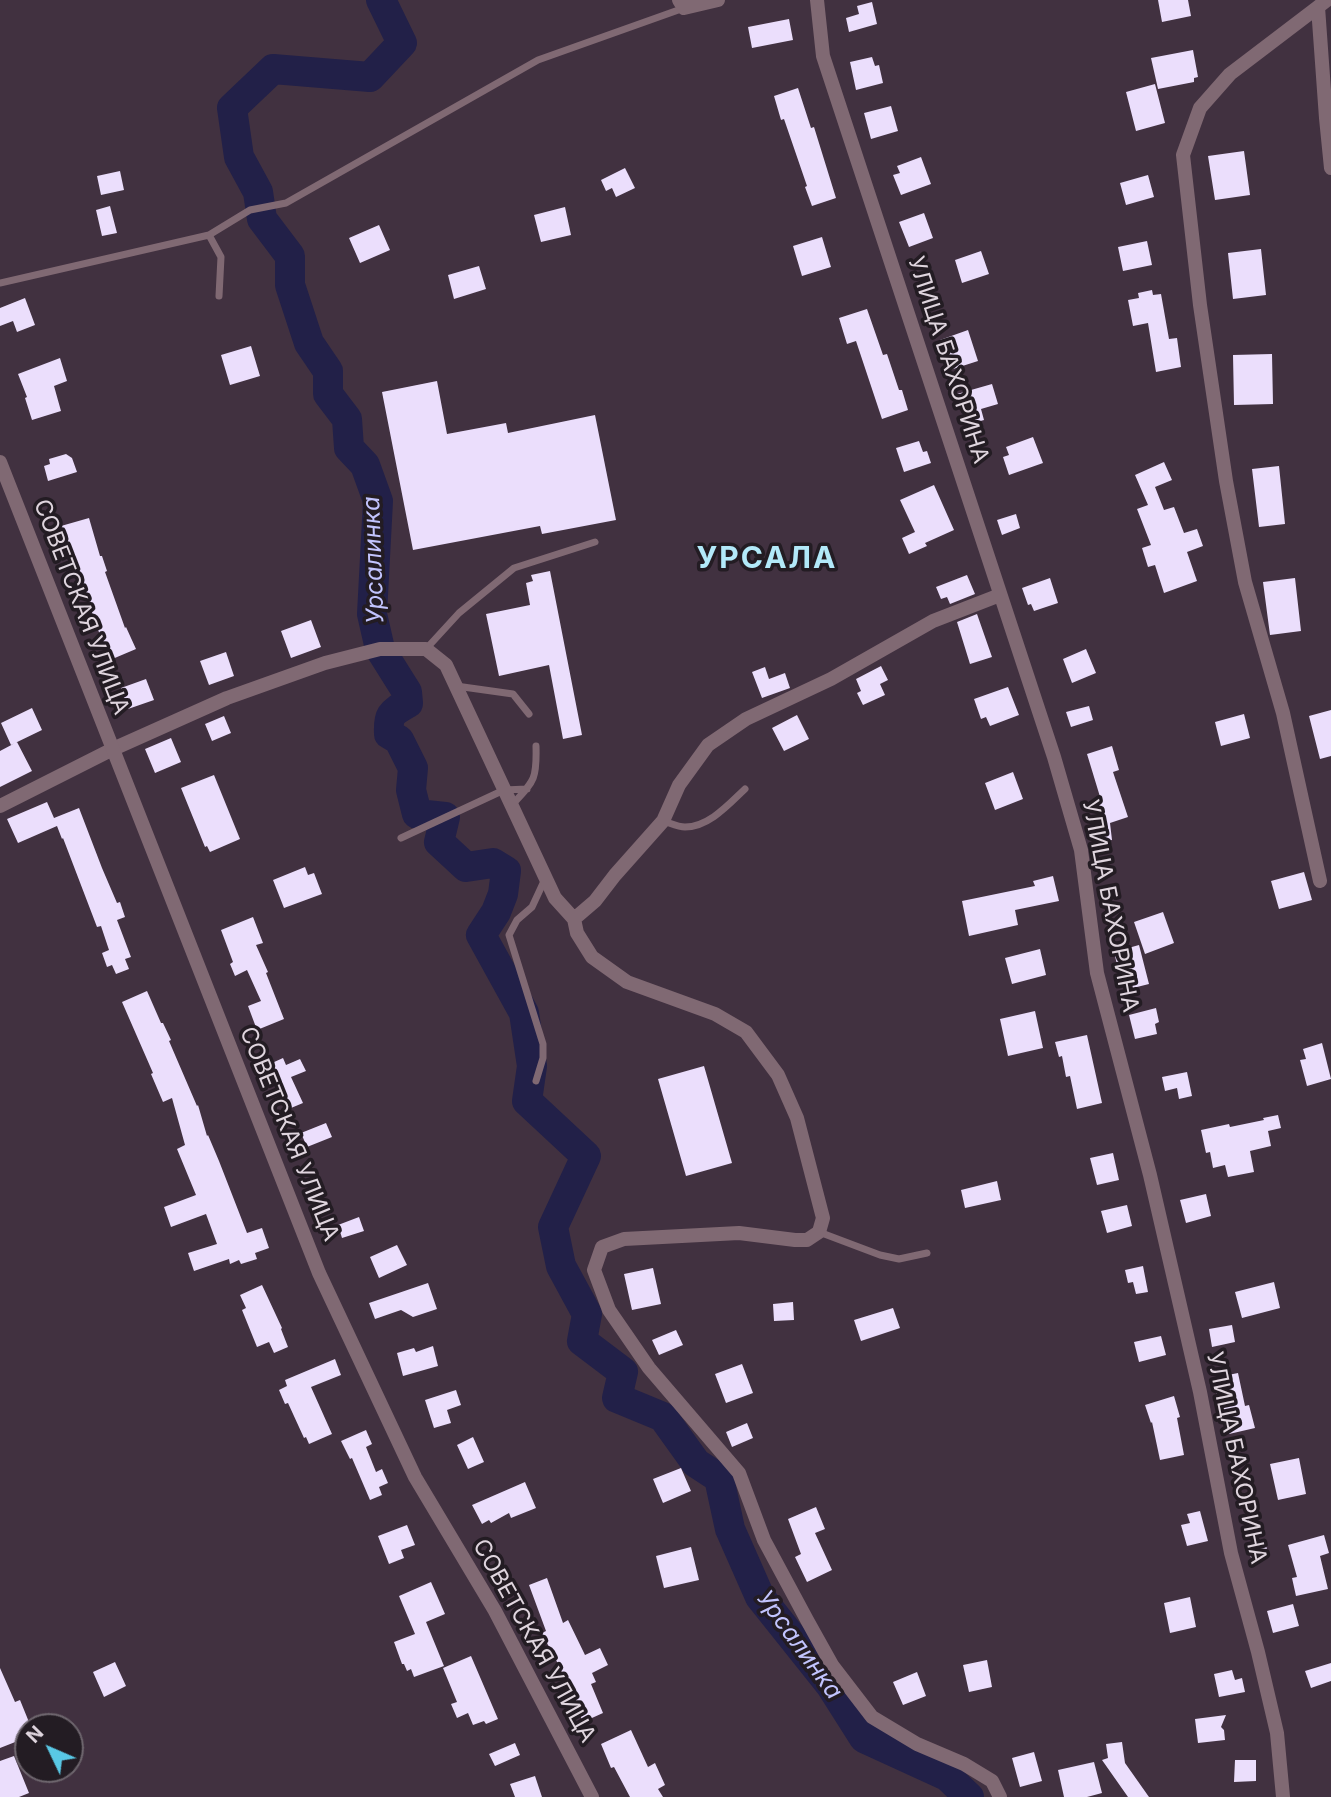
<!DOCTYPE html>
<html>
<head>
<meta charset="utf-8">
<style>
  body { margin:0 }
  #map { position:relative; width:1331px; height:1797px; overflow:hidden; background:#413140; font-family:Inter,sans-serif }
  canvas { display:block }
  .north { position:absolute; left:14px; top:1713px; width:70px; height:70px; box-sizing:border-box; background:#231c23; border:2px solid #6e666e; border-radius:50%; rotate:314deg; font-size:19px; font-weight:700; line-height:28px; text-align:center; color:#dfd5de }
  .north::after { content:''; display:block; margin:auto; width:24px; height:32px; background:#59c8e5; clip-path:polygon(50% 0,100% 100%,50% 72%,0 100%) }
</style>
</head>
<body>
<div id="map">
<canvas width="1331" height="1797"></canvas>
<div class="north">N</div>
</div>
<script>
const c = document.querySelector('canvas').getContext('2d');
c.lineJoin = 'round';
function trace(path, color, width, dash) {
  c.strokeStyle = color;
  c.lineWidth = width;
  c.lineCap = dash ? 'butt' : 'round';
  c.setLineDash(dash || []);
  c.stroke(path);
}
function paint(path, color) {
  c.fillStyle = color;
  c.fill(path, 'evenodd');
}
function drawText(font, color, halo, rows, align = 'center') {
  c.font = font + ' Inter,sans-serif';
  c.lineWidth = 7;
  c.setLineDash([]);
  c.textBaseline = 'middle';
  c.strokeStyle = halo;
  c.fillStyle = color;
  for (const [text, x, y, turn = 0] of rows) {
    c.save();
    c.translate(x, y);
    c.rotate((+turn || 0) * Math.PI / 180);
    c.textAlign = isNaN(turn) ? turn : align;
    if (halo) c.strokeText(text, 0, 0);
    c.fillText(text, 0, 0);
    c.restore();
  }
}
trace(new Path2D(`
  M381,0L402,43L370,77L273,69L232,108L239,157L258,192L262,219L290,256V285L309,343L328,371V394L347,419L349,448L365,465L378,501L372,614L380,649L407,692L408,703C391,713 388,714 389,734L399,740L413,768L411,790L417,814L445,817L439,842L466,867L493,863L506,871L503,894L496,912L481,935L524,1013L532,1066L527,1101L586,1156L553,1227L561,1266L587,1314L582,1341L623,1372L617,1398L663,1417L696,1463L719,1478L730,1529L760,1597L831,1686L864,1738L947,1776L969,1797`), '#222048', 30);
paint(new Path2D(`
  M1158,0H1188L1191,16L1162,22Z
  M872,2L877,24L849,32L846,18L859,14L857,6Z
  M789,19L793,40L752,48L748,27Z
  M1193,50L1198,77L1194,78V82L1158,89L1151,58Z
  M872,57L875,66L879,65L883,83L856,90L850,62Z
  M1155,84L1165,123L1136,131L1126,92Z
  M798,88L811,128L814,127L836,198L812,206L805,187L807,186L784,119L781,120L774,96Z
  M891,106L898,131L871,139L864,113Z
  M1244,151L1250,195L1215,200L1208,156Z
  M921,157L931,184L901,195L893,175L900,173L897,166Z
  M625,168L635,188L616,197L612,188L606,191L601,180Z
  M120,171L124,190L101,195L97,176Z
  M1148,175L1154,197L1126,205L1120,183Z
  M110,206L117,233L102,236L96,210Z
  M565,207L571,235L541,242L534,215Z
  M924,213L933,238L909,247L899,222Z
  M379,225L390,250L360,263L349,238Z
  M822,237L831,267L802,276L793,246Z
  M1147,241L1152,265L1123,271L1118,247Z
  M1261,249L1266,295L1233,299L1228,253Z
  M981,251L989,274L962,283L955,260Z
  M479,266L486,289L454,299L448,275Z
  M1152,290L1153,295L1161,294L1169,339L1177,338L1181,367L1156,372L1148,323L1133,326L1128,300L1139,298L1138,293Z
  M25,298L35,325L17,332L13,321L0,326V308Z
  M867,309L883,355L887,354L899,390H902L908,410L882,419L856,341L847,344L839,318Z
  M968,330L978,361L950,370L940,340Z
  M251,346L260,376L230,385L221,355Z
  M1272,354L1273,404L1234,405L1233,355Z
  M60,358L67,381L54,386L61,411L32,420L25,398L27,397L18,374Z
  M437,381L447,434L506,423L508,433L595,415L616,520L542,534L540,526L413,550L382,392Z
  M992,384L998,404L981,409L984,420L967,425L957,394Z
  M1033,437L1043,463L1009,475L1003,457L1009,455L1006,447Z
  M919,441L923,452L927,451L931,463L904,472L896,448Z
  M66,454L72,458L77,472L48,481L44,466L50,464L49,459Z
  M1164,462L1172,480L1155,487L1164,510L1174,507L1184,533L1197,529L1203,546L1187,552L1197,581L1164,593L1155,565L1148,567L1142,548L1151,545L1137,509L1148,505L1135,475Z
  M1279,466L1285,524L1259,527L1252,469Z
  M934,485L954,530L925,543L927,546L909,554L902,538L915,532L900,500Z
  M1016,514L1020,528L1002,535L997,520Z
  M89,518L100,556H102L107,571L105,572L125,628L126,627L136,649L110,660L101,638L69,547H67L61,526Z
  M550,571L582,735L563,739L549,665L499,676L486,614L530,605L526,583L533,581L531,575Z
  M967,575L975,594L950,604L947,597L941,599L936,587Z
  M1050,578L1058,603L1034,611L1031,604L1028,605L1022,588Z
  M1295,578L1301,631L1270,635L1263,582Z
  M977,614L992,657L970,664L957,622Z
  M311,620L321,647L291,658L281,631Z
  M1086,649L1096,673L1072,683L1063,659Z
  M226,652L234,676L209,685L200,661Z
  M881,666L888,680L880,684L885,695L863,705L857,693L861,691L856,679Z
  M765,667L769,679L785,673L790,688L762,698L752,672Z
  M146,679L154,700L128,709L121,688Z
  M1008,687L1019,715L990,726L986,717L981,719L974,699Z
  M1089,706L1093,720L1071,727L1066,712Z
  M32,708L42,730L11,745L1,723Z
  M1331,710V756L1320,759L1309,716Z
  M1244,714L1250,738L1221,746L1215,722Z
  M797,715L809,739L784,751L772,728Z
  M224,716L231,733L212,741L205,724Z
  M171,738L181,762L155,773L145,749Z
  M17,742L32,771L0,787V751Z
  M1112,746L1119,770L1113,772L1128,817L1110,823L1112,840L1097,842L1094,826L1102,824L1095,802L1101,800L1087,754Z
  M1013,772L1023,799L995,810L985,783Z
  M214,775L240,839L210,852L207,846L205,847L181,788Z
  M47,802L54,818L79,808L102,868L117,903L120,902L125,917L117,920L131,957L125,959L129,969L116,974L112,965L107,967L102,953L109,950L101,926L97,927L63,838L62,839L57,826L18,843L7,819Z
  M305,867L308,875L314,873L322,894L284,908L273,880Z
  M1304,872L1312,900L1279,909L1271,881Z
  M1053,876L1059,901L1015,910L1018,925L969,936L962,901L1035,886L1033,881Z
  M1163,912L1174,943L1145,954L1134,922Z
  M253,917L263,943L256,945L268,972L266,973L284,1019L257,1030L248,1006L261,1001L247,970L235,976L230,964L233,962L221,930Z
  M1139,945L1149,984L1133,988L1131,979L1121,981L1114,952Z
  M1040,949L1046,975L1012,984L1005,958Z
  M147,991L161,1023H163L171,1040L169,1041L197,1106L198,1105L207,1136L208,1135L219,1161L247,1233L262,1228L269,1248L255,1253L257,1259L241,1264L239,1260L230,1264L229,1259L194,1271L188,1253L217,1244L206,1214L171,1227L164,1207L196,1195L177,1149L185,1145L172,1098L163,1102L151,1074L153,1073L122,1002Z
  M1156,1008L1159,1022L1155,1024L1157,1034L1135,1039L1129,1015Z
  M1035,1011L1043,1048L1008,1056L1000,1019Z
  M1087,1035L1102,1103L1077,1109L1070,1076L1066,1077L1062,1056L1059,1057L1055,1042Z
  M1322,1043L1331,1079L1307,1086L1300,1060L1306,1059L1303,1049Z
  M283,1058L286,1065L300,1059L306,1071L291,1077L303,1103L291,1108L272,1063Z
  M704,1066L732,1163L686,1176L658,1079Z
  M1187,1072L1192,1096L1179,1099L1177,1088L1165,1091L1162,1077Z
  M1278,1115L1281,1128L1268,1131L1271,1146L1250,1151L1254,1172L1228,1177L1225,1165L1213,1168L1210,1152L1206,1153L1201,1130L1229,1124L1230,1127L1264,1120L1263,1118Z
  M326,1123L332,1137L307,1147L301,1133Z
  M1113,1153L1119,1180L1097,1185L1090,1158Z
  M997,1181L1001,1200L965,1208L961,1190Z
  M1206,1194L1211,1216L1186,1223L1180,1200Z
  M1127,1205L1132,1226L1107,1233L1101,1211Z
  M359,1217L364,1231L342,1238L338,1225Z
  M397,1245L407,1265L379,1278L370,1257Z
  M1143,1266L1148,1292L1136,1294L1133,1282L1128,1283L1125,1270Z
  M653,1268L661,1304L632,1310L624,1274Z
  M1274,1282L1280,1308L1242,1318L1235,1292Z
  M428,1283L437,1309L413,1317L401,1310L375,1319L369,1303Z
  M262,1285L282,1328L281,1329L288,1347L274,1353L269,1342L257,1347L242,1310L246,1308L240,1295Z
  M793,1302L794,1320L774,1321L773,1304Z
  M893,1308L900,1328L861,1341L854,1320Z
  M1232,1325L1235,1342L1212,1347L1209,1329Z
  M676,1330L683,1345L659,1355L652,1340Z
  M1161,1336L1166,1355L1139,1362L1134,1342Z
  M433,1346L438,1366L403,1376L397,1353L414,1348L416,1352Z
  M335,1359L341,1375L311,1387L332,1434L309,1444L306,1437L304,1438L288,1403L285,1404L279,1390L287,1386L285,1380Z
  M742,1364L753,1393L726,1403L715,1374Z
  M1238,1373L1245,1406L1249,1405L1255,1428L1229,1434L1221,1402L1218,1403L1213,1378Z
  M456,1390L461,1405L447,1410L451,1423L434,1428L425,1400Z
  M1174,1396L1180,1417L1177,1418L1184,1455L1160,1460L1152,1422L1151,1423L1145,1405Z
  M747,1423L753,1438L732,1447L726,1432Z
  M366,1430L372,1444L366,1447L376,1472L382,1469L388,1483L379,1487L382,1495L370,1500L352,1458L350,1459L341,1441Z
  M473,1437L484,1462L468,1469L457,1445Z
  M1299,1458L1306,1494L1278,1500L1270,1464Z
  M681,1468L691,1491L663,1503L653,1479Z
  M525,1482L536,1508L511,1518L509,1513L491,1523L489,1520L482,1524L472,1505Z
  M816,1507L825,1529L815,1533L832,1570L807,1582L795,1557L801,1554L788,1519Z
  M1200,1511L1208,1541L1187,1546L1181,1525L1190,1523L1187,1514Z
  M407,1525L415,1545L401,1550L404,1558L389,1564L378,1536Z
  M1324,1535L1329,1553L1320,1556L1328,1589L1296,1596L1292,1578L1297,1577L1288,1545Z
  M1265,1541L1268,1554L1251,1558L1248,1545Z
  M691,1547L699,1580L664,1588L656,1556Z
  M547,1578L563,1623L568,1620L585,1655L600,1648L608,1665L592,1673L596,1682L591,1684L603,1713L583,1722L575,1703H576L551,1649H550L542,1633L546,1631L529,1585Z
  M431,1582L445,1614L426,1622L444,1666L414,1677L411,1669L407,1671L404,1664H402L394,1642L415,1634L399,1596Z
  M1190,1597L1196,1627L1170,1633L1164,1603Z
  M1293,1604L1299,1626L1273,1633L1267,1611Z
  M471,1656L498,1719L486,1724L484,1721L473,1725L468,1713L457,1718L451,1704L457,1702L443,1668Z
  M987,1660L992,1687L969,1692L963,1665Z
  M115,1662L126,1686L104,1697L93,1672Z
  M1331,1663V1681L1311,1688L1305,1671Z
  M0,1668L15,1702L20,1700L31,1727H28V1737L0,1748Z
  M1232,1670L1235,1680L1242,1678L1245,1692L1219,1697L1214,1674Z
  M917,1672L926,1696L903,1705L893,1682Z
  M1226,1715L1221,1727L1224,1730L1225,1740L1198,1743L1195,1719Z
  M631,1730L648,1767L655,1763L665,1785L658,1789L663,1797H630L614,1767L611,1768L601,1744Z
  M1122,1742L1125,1763L1149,1797H1128L1102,1760L1108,1758L1106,1744Z
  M515,1743L520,1755L495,1766L489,1754Z
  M1034,1752L1042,1781L1020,1787L1012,1758Z
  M14,1756L29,1793L19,1797H0V1761Z
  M1235,1760H1256V1781L1234,1782Z
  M1094,1762L1102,1793L1087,1797H1064L1058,1770Z
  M535,1776L542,1797H515L510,1784Z`), '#ebdefc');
trace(new Path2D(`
  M209,235L221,257L219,296
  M0,283L209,235L250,210L286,203L538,60L684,8
  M426,649L459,613L514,568L595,542
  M456,686L513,694L529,714
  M512,805C534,781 537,780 536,746
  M663,821C670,823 678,827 685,827C709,827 729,804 745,789
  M401,838L504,790L527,789
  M536,1081L543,1058V1044L509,935L517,920L532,907L545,879
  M819,1232L880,1255L899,1259L927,1253`), '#806973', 7);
trace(new Path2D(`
  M679,0L684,8L718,0
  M817,0L823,56L1054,757L1081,850L1097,973L1150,1175L1200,1392L1231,1553L1258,1652L1277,1733L1283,1797
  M1327,0L1318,7L1326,118L1331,168
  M1318,7L1230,74L1200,108L1183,155L1200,305L1226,481L1245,582L1283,713L1320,881
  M0,806L113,749L227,698L325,663L380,649H426L446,665L555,898L574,919L595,901L615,875L663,821L679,785L708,745L746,719L831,679L933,621L1000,595
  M574,919L577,933L592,957L627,982L715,1014L746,1032L778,1075L797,1118L823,1218L819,1232L807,1240H795L739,1233L624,1239L602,1247L594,1270L609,1310L649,1368L739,1473L764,1540L807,1620L832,1665L872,1717L917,1744L964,1764L992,1781L1000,1797`), '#806973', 14);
trace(new Path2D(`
  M0,462L319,1273L415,1477L495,1611L592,1797`), '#806973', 14);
drawText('23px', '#dfd5de', '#231c23', [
  ["УЛИЦА БАХОРИНА",948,360,72],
  ["СОВЕТСКАЯ УЛИЦА",81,607,69],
  ["УЛИЦА БАХОРИНА",1110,906,79],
  ["СОВЕТСКАЯ УЛИЦА",289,1134,68],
  ["УЛИЦА БАХОРИНА",1236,1458,78],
  ["СОВЕТСКАЯ УЛИЦА",534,1641,61]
]);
drawText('italic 24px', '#c2c4fe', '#231c23', [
  ["Урсалинка",374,560,-92],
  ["Урсалинка",799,1645,54]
]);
c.letterSpacing = '2px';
drawText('bold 30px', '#b2e9f9', '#231c23', [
  ["УРСАЛА",767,559]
]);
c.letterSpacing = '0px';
</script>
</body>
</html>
